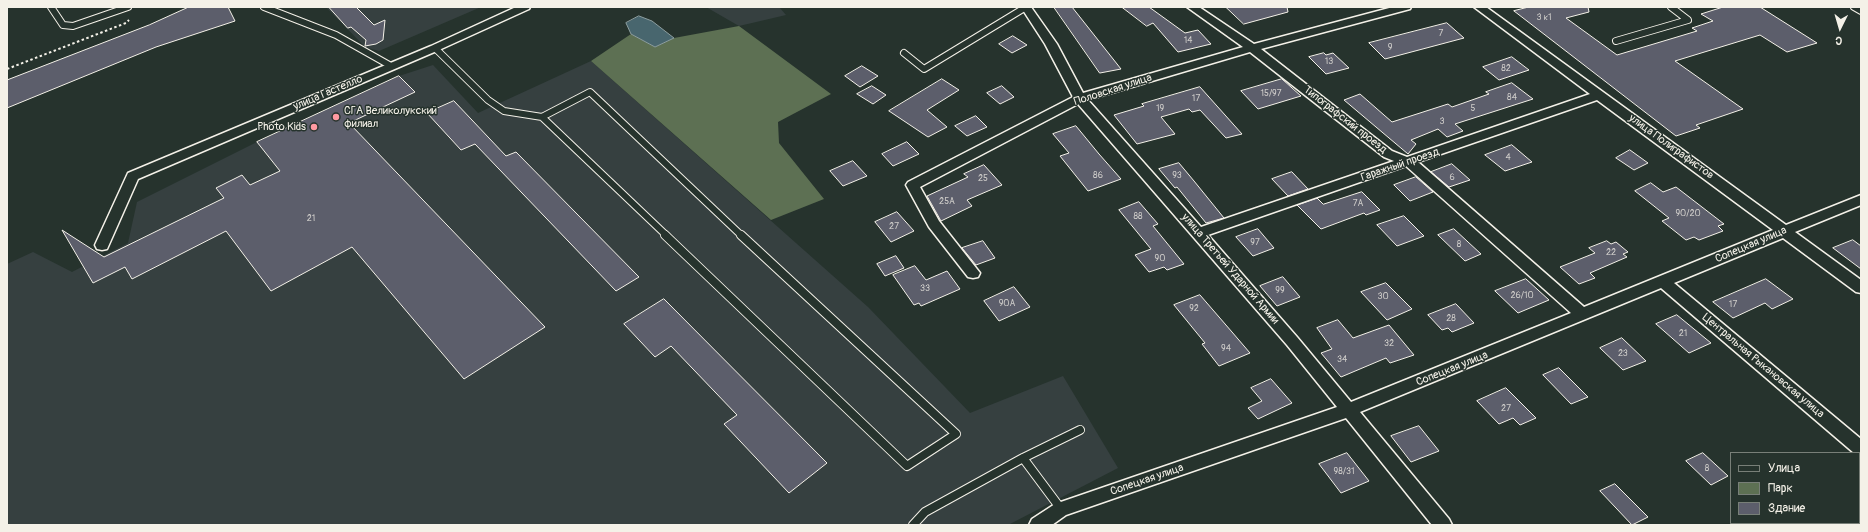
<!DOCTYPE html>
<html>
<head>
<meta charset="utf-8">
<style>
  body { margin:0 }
  #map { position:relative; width:1868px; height:532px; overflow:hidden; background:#26332d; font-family:Pangolin,sans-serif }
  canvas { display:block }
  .frame { position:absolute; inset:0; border:8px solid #f4f1e8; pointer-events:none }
  .legend { position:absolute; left:1730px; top:452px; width:130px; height:72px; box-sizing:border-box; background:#26332d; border:1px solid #787f78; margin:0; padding:5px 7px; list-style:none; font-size:12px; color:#f4f1e8 }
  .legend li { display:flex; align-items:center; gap:8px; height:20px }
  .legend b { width:20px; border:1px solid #787f78 }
  .north { position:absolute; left:1820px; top:8px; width:40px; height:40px; -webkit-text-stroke:3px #26332d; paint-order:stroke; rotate:185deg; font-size:11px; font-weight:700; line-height:16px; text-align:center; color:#f4f1e8 }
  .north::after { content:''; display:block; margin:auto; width:14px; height:18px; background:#f4f1e8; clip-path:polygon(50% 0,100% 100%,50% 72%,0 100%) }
</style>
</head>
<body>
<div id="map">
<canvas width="1868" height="532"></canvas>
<div class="frame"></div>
<ul class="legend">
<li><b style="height:5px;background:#26332d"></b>Улица</li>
<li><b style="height:11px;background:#5d7053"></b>Парк</li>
<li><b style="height:11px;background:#5c5e6b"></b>Здание</li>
</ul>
<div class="north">С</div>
</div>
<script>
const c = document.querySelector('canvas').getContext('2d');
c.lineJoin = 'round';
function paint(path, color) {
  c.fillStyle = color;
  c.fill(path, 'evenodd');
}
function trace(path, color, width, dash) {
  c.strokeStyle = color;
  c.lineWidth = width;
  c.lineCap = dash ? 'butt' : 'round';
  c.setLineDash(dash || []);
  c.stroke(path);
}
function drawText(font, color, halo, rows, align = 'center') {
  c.font = font + ' Pangolin,sans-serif';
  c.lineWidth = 3;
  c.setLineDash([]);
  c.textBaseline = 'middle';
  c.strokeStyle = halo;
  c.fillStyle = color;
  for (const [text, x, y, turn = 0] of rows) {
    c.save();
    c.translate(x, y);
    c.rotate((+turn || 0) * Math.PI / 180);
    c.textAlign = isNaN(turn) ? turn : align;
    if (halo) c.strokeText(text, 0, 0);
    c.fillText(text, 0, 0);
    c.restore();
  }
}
paint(new Path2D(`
  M326,7H481L379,51L365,47Z
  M706,7H779L786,15L739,26Z
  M591,61L868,307L970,413L1063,376L1118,468L1008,525H7V264L33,252L72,272L128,243L137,202L257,142L399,76L433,65L478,113Z`), '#364040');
paint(new Path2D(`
  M739,26L831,94L778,122L779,143L824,199L771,220L591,61L631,34L655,47L674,38Z`), '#5d7053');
const water = new Path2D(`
  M639,16L652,21L674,38L655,47L631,34L626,23Z`);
paint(water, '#48666e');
trace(water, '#8d9e9f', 1);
const building = new Path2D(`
  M189,7H228L235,21L156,47L7,108V80L149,25Z
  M329,7H356L374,25L385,20L383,40L376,44L365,46L366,40L351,27L348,28Z
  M1054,7H1072L1121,69L1100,73Z
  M1122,7H1149L1185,33L1198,30L1211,44L1178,52L1153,23L1147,26Z
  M1226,7H1287L1288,12L1244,24Z
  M1529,7H1588L1589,12L1566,18L1617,55L1697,31L1692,28L1713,21L1701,14L1723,7H1760L1817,43L1787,52L1760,35L1675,61L1743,109L1696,125L1700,128L1676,136L1514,11Z
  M1447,23L1464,38L1385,59L1369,43Z
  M1013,36L1027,45L1012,53L999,44Z
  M1324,53L1326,55L1333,53L1349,68L1326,74L1309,57Z
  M1512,57L1529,70L1499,80L1483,67Z
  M862,66L878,76L860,87L845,76Z
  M399,76L415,92L349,123L545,327L464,379L352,247L271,291L226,231L132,279L125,267L93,283L62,230L104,257L224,198L216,188L242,175L250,185L280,171L257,142Z
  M942,79L959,90L927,110L947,127L928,137L889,111Z
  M1282,79L1301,96L1258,109L1241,91Z
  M1512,83L1533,99L1455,124L1463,131L1447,137L1438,129L1411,140L1416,144L1408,154L1344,100L1360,94L1392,122L1448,104L1452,107L1489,94L1486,92Z
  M872,86L886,95L873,104L857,94Z
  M1002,86L1014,97L1000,104L987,93Z
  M1200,87L1242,134L1226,138L1200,110L1192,112L1189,109L1161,117L1175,134L1137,144L1114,115L1144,106L1142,104Z
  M454,101L506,156L516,152L639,277L616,291L475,144L461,150L427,113Z
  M976,116L987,127L967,136L955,126Z
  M1076,126L1099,154L1121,179L1088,191L1060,156L1069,153L1053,134Z
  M907,142L919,154L893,166L882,154Z
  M1512,145L1532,162L1505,171L1485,155Z
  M1630,150L1648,163L1634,170L1616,158Z
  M853,161L867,176L843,186L830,171Z
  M1179,163L1194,181L1224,218L1206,223L1177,187L1175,188L1159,169Z
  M1452,164L1470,180L1449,187L1431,172Z
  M984,165L1002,185L967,200L972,206L941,221L927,196L968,177L964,174Z
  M1292,172L1308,189L1288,196L1272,179Z
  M1416,177L1433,192L1410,201L1394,185Z
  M1651,183L1663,192L1676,187L1724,224L1718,226L1723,231L1699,240L1694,237L1686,240L1662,221L1669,218L1635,191Z
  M1362,192L1380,210L1366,215L1364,213L1321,229L1297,205L1317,198L1323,204Z
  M1139,202L1158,224L1153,226L1184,264L1167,270L1164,267L1149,272L1135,255L1151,249L1119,210Z
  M897,212L914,231L891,242L875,222Z
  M1404,216L1424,236L1397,246L1377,225Z
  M1258,229L1274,248L1253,256L1236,237Z
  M1454,229L1481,254L1465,261L1438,235Z
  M1853,240L1861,246V269L1833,248Z
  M983,241L995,258L976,265L962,248Z
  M1607,241L1611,244L1616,242L1628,252L1623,254L1627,257L1590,273L1595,278L1579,284L1560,267L1595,253L1589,248Z
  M896,256L904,268L885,276L877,264Z
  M915,266L926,280L947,271L960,289L921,306L919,303L914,305L893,275Z
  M1283,277L1300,297L1277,306L1260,286Z
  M1526,279L1549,300L1518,313L1495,291Z
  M1766,279L1793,299L1772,309L1765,303L1733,318L1713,302Z
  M1386,283L1412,309L1387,320L1361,292Z
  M1014,287L1030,307L999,321L984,301Z
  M1200,295L1232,332L1250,353L1219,366L1202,344L1205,343L1174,305Z
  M664,299L827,463L789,493L724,424L737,415L671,346L655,357L624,324Z
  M1456,304L1474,323L1452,332L1448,328L1442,330L1428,315Z
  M1677,315L1711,343L1689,353L1656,324Z
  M1338,320L1353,338L1389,325L1414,355L1390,363L1386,358L1341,377L1321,353L1332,349L1317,328Z
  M1622,338L1646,361L1623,370L1600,348Z
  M1559,368L1588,397L1571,404L1543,375Z
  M1271,379L1292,403L1258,419L1248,408L1262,401L1251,388Z
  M1506,388L1536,418L1520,425L1513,418L1499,424L1477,401Z
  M1419,426L1439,451L1411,462L1391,436Z
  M1347,453L1369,481L1341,493L1319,464Z
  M1703,453L1728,476L1711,485L1686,461Z
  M1615,484L1648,517L1632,525L1600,491Z`);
paint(building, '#5c5e6b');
trace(building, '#f4f1e8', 1);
const laneFar1 = new Path2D(`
  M51,7L63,25L73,26L128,7
  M264,7L336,35L391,66
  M1854,7L1861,11
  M1616,41L1688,20L1671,7
  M435,48L488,100L504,111L542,117
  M904,53L924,69L1026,7
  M542,117L667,236
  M542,117L590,92L742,236`);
const lane = new Path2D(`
  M665,235L907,466L956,434L741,235
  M1023,458L1061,509
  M913,525L925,512L1023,458L1080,430`);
const street = new Path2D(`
  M516,7H530L529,9L439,50L138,179L107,249L102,250L97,249L95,245L128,173L431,46Z
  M1021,7H1031L1057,44L1083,93L1243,47L1187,7H1199L1254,44L1393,7H1411L1410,9L1261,49L1392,151L1407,157L1590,94L1474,7H1486L1786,225L1861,195V205L1795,232L1861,280V293L1856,292L1783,238L1674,283L1861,439V456L1859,453H1854L1661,288L1360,412L1449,519L1452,525H1432L1346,418L1066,515L1052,525H1029L1032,519L1055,504L1337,407L1287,345L1078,104L920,187L939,221L980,273L978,277L973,278L968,277L929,227L906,185L908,182L1073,97L1045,44ZM1250,52L1384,157L1394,161L1201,227L1088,100ZM1597,100L1773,230L1584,307L1418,162ZM1406,166L1571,313L1351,402L1297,337L1208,235Z
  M1859,484H1861V499L1859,500Z
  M1787,523H1808L1807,525H1786Z`);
trace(laneFar1, '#f4f1e8', 8);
trace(lane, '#f4f1e8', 10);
trace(street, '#f4f1e8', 3);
trace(new Path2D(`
  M7,69L126,23L129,20`), '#f4f1e8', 2, [2.5, 2.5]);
trace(laneFar1, '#26332d', 6);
trace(lane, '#26332d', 8);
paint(street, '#26332d');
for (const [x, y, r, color] of [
  [336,117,4,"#ff9aa2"],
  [314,127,4,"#ff9aa2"]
]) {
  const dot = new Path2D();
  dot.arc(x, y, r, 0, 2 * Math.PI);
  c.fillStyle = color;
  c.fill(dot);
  trace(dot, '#26332d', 1.5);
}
drawText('9px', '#ceccc9', null, [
  ["3 к1",1544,18],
  ["7",1441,34],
  ["14",1188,41],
  ["9",1390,48],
  ["13",1329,62],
  ["82",1506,69],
  ["15/97",1271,94],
  ["84",1512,98],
  ["17",1196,99],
  ["19",1160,109],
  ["5",1473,109],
  ["3",1442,122],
  ["4",1508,158],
  ["86",1098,176],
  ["93",1177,176],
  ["6",1452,178],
  ["25",983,179],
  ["25А",947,202],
  ["7А",1358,204],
  ["90/20",1688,214],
  ["88",1138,217],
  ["21",311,219],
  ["27",894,227],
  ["97",1255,243],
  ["8",1459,245],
  ["22",1611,253],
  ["90",1160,259],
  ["33",925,289],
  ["99",1280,291],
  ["26/10",1522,296],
  ["30",1383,297],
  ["90А",1007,304],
  ["17",1733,305],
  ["92",1194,309],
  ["28",1451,319],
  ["21",1683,334],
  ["32",1389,344],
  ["94",1226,349],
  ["23",1623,354],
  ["34",1342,360],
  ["27",1506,409],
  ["8",1707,469],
  ["98/31",1344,472]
]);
drawText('11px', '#f4f1e8', '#26332d', [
  ["Половская улица",1113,90,-18],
  ["улица Гастелло",328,93,-23],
  ["Типографский проезд",1345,120,38],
  ["улица Полиграфистов",1671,147,36],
  ["Гаражный проезд",1400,165,-19],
  ["Сопецкая улица",1751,245,-23],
  ["улица Третьей Ударной Армии",1230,269,49],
  ["Центральная Рыкановская улица",1763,366,40],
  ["Сопецкая улица",1452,369,-22],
  ["Сопецкая улица",1147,480,-19]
]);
drawText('11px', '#f4f1e8', '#26332d', [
  ["СГА Великолукский",344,111],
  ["филиал",344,124],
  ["Photo Kids",306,127,"right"]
], 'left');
</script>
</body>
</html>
